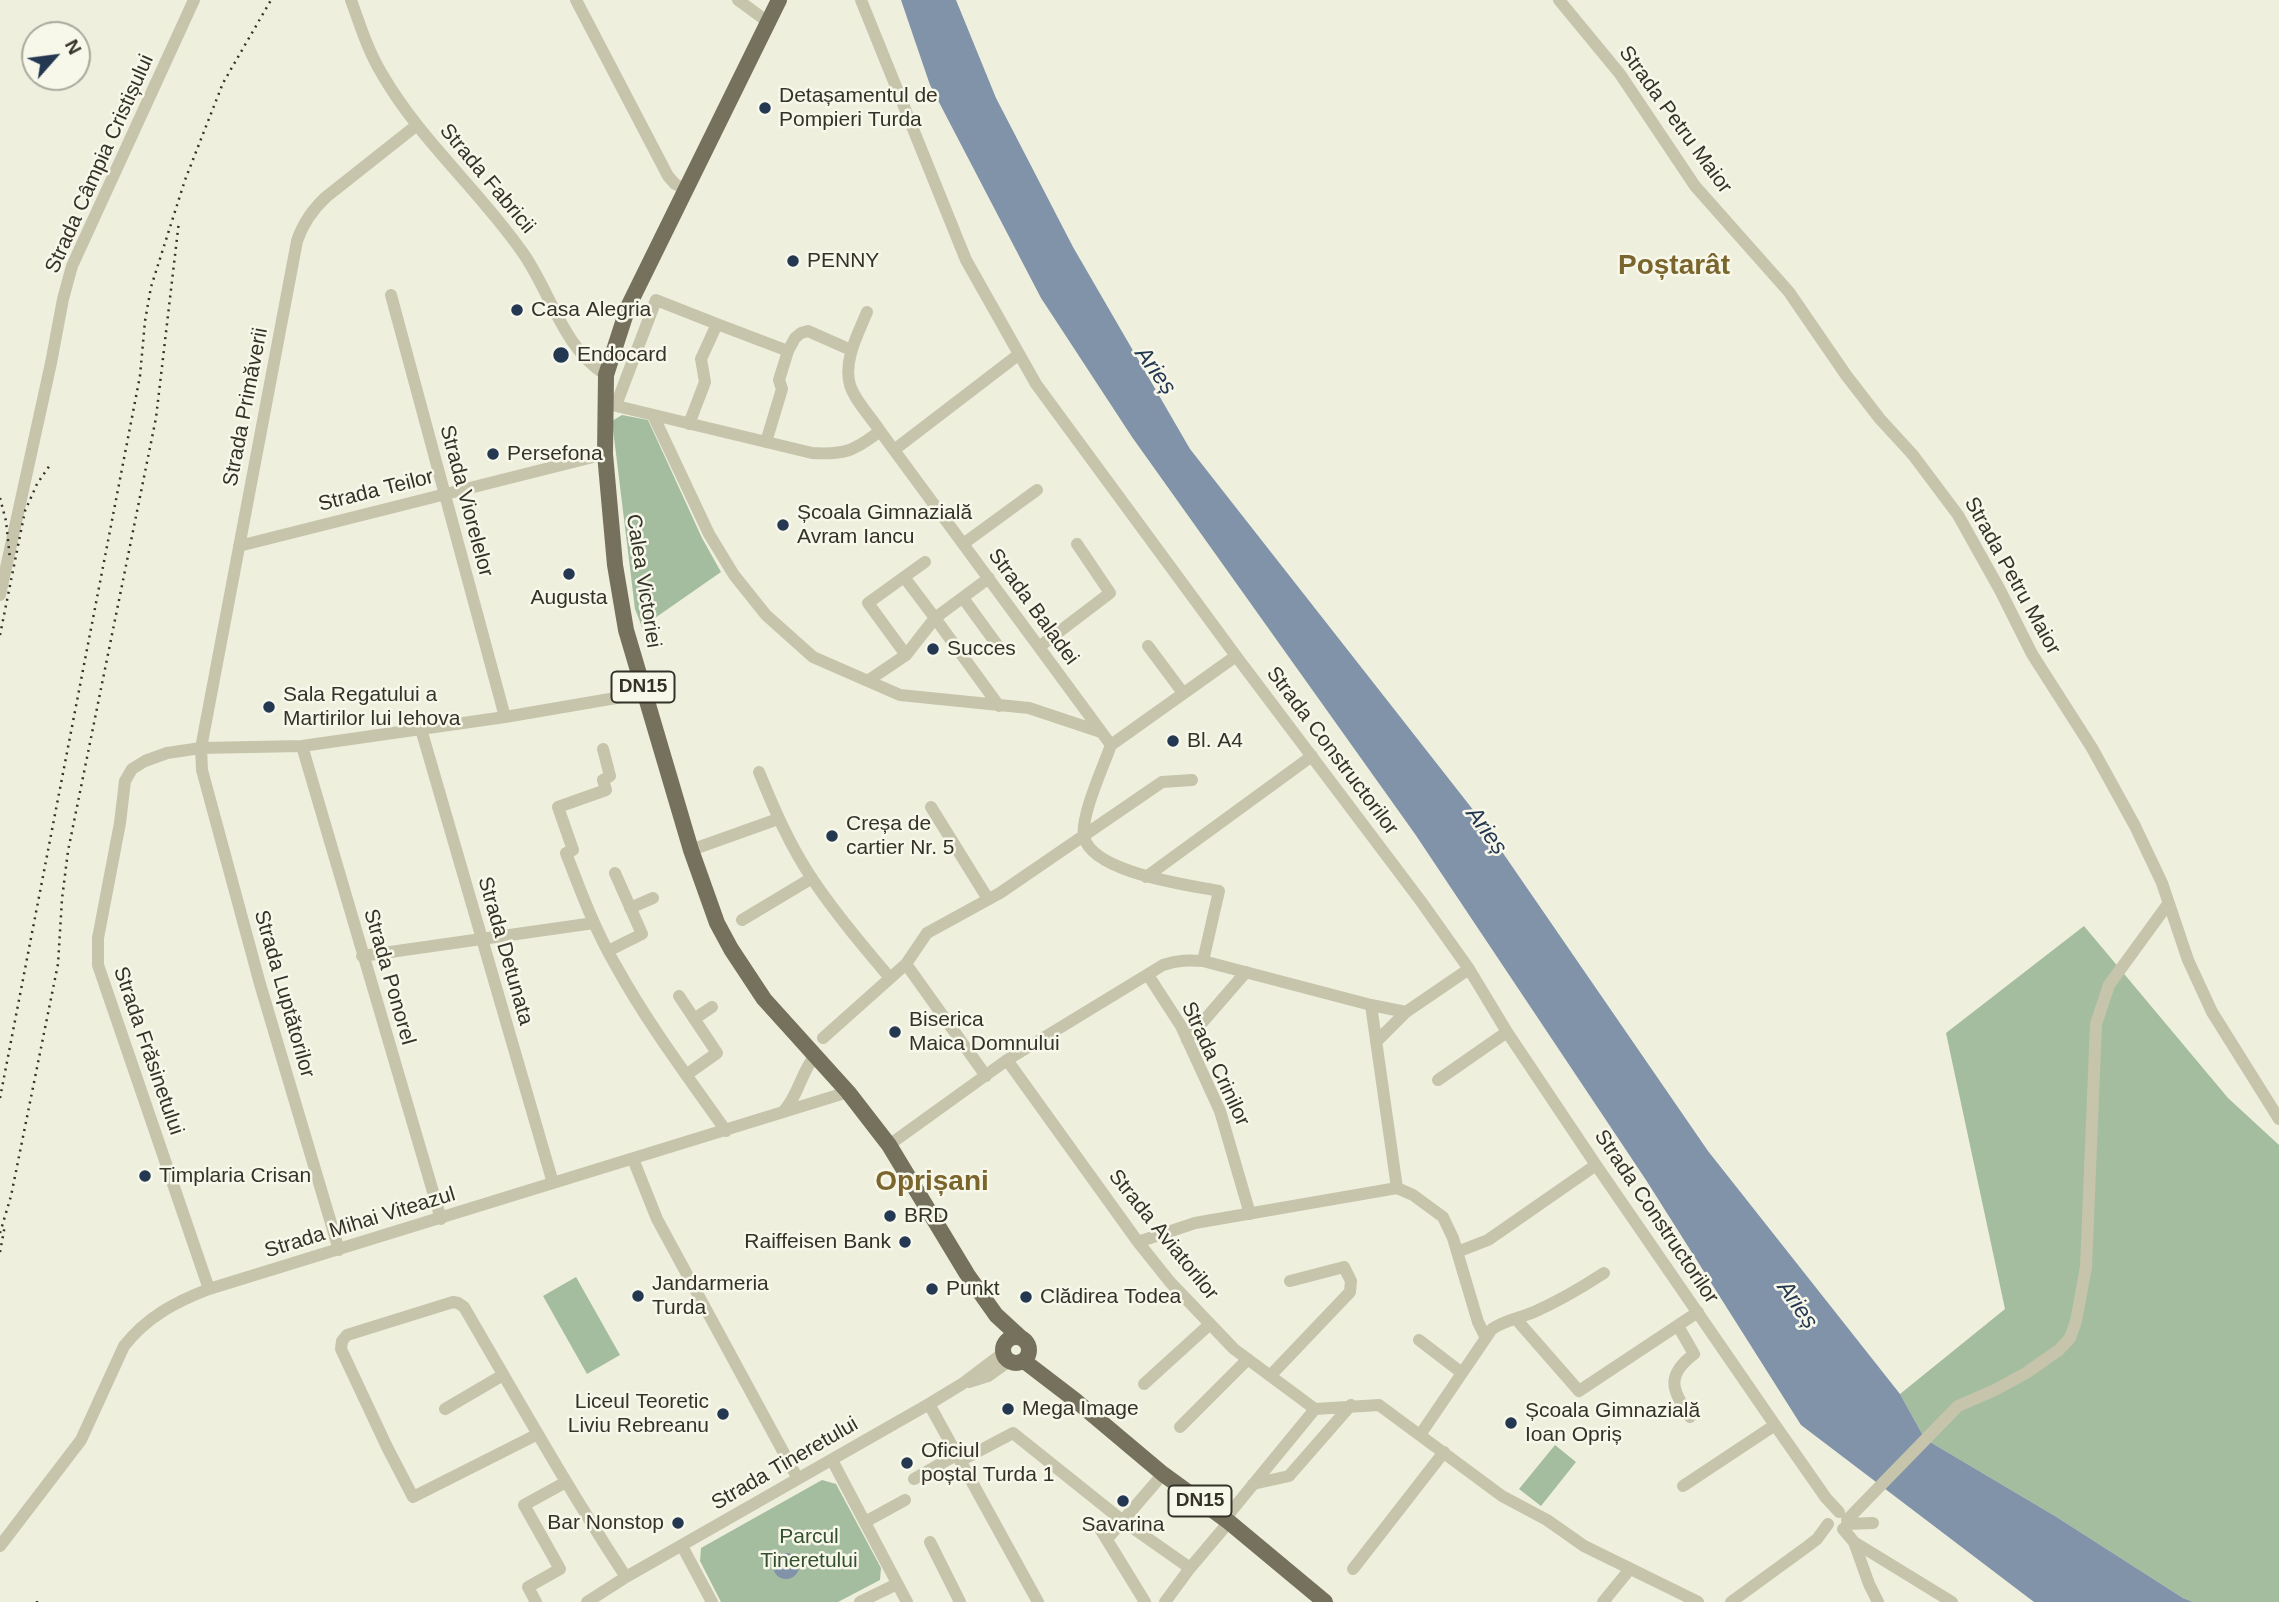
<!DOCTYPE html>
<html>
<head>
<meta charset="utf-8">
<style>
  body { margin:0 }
  #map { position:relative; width:2279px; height:1602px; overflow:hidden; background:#efefde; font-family:Helvetica,sans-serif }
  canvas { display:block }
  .north { position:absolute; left:21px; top:21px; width:70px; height:70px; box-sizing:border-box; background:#f7f7ea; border:2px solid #a9a99d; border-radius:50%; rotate:62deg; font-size:19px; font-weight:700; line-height:28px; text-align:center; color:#353329 }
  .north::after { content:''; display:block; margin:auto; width:24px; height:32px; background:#243851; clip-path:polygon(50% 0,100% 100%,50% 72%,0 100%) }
</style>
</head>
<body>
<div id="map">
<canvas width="2279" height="1602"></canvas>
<div class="north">N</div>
</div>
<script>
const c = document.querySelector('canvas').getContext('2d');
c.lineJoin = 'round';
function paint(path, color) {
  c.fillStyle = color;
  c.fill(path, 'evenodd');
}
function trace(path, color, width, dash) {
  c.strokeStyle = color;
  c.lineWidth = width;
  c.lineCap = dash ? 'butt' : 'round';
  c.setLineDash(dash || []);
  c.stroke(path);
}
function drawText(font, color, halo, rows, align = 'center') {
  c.font = font + ' Helvetica,sans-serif';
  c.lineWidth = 5;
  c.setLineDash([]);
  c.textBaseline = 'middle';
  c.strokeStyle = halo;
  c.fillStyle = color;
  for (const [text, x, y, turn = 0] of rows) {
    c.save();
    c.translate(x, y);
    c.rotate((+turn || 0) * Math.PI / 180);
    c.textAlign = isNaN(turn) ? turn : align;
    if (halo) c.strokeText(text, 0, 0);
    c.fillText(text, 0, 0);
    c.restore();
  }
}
paint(new Path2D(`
  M622,415L648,420L702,538L721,572L642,627L635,609L612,421Z
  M2084,926L2228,1098L2279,1145V1602H2193L2183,1598L2055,1516L1925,1439L1900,1394L2005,1309L1946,1033Z
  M576,1277L620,1355L587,1374L543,1296Z
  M1555,1445L1576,1462L1541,1506L1519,1489Z
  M822,1480L836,1484L881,1568L880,1580L838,1602H721L700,1561L701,1548Z`), '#a4bd9f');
paint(new Path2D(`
  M901,0H956L996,98L1073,247L1190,449L1474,811L1708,1151L1900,1394L1925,1439L2055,1516L2183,1598L2193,1602H2034L1801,1425L1646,1180L1415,834L1132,437L1041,298L930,85Z
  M773 1566a13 13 0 1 1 26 0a13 13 0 1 1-26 0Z`), '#8093a9');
trace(new Path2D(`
  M351,0C360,25 368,51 382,74C420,140 480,191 523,253C551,293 563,348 606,375
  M576,0L668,176L675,184L685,189
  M738,0L768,22
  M861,0L966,260L1036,384L1236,656L1420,900L1469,969L1507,1032L1596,1165L1775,1425L1826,1498L1839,1512
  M1559,0L1620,74L1695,186L1789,292L1846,375L1880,419L1913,455L1958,515L2000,590L2032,654L2092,748L2135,826L2162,883L2188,960L2212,1012L2279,1119
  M391,295L505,717
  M867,312C858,334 843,361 850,385C855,401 871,417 880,431L1111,745
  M604,403L812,453C845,455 854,451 880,431
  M616,405L656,300L717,324
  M653,415L709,534L734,575L766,615L813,657L900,695L1029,708L1101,732
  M689,424L705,382L701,359L717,324L788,351
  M766,442L782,389L779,380L788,351L795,338L801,333L808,331L851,350
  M894,450L1018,355
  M963,544L1037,490
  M239,546L605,454
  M989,578L935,618L999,706
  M0,595L51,363L63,299L72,266L194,0
  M963,598L998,646
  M1148,646L1183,693
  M1039,647L1110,593L1077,544
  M906,655L868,603L925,562
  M869,680L906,655L935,618L904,577
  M421,729L553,1183
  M1111,745C1104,765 1080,817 1084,837C1093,873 1189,885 1219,891L1203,961
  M1111,745L1236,656
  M302,746L441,1219
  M603,749L610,776L603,780L606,790L558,807L573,850L566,853C581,892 595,930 616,966C648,1024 688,1077 726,1131
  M759,772C774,809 790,846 813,880C836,914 863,946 890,978
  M931,807L988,899
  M691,850L778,819
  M1146,877L1312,756
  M630,908L653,898
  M742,920L812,878
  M608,951L642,934L615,873
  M362,956L594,923
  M906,964L986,1076
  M1148,975L1181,1026L1220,1111L1250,1214
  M679,996L717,1053L686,1075
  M1371,1005L1397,1188
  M694,1019L712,1007
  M823,1038L906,964L927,933L1000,893L1162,782L1192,780
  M1187,1040L1246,972
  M1376,1042L1406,1012L1469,969
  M1007,1060L1138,1242L1170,1282L1234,1349L1315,1409
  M1438,1080L1507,1032
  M783,1112C799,1095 801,1072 815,1056
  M889,1145L1007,1060L1163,965C1178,960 1189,960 1203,961L1371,1005L1406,1012
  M633,1159L657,1219L798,1479
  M1138,1242L1195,1223L1397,1188L1413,1195L1443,1217L1453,1238L1478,1322L1486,1338
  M339,1250L260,984L202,770L201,748L297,241C303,223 312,210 326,197L417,125
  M1457,1252L1488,1240L1596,1165
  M209,1289L98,965V938L120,823L125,781L132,769L145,761L167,753L201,748L302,746L505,717L645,693
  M1516,1319L1579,1391L1698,1312
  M1678,1326L1694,1354C1665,1376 1672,1390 1690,1417
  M1419,1340L1462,1373
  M1270,1376L1350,1292L1351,1281L1344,1267L1290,1281
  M969,1382L988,1376L1009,1361
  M1144,1384L1210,1324
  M929,1404L1038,1602
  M445,1409L503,1375
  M1180,1427L1248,1359
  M538,1434L413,1497L387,1447L341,1349L342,1341L347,1335L453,1302L458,1303L464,1307C517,1398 568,1489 626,1577
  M1420,1435L1492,1329C1505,1320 1520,1318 1534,1312C1559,1301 1581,1288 1604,1273
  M832,1460L907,1602
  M960,1461L1013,1433L1123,1521L1190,1568
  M914,1479L956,1455
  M1253,1484L1289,1476L1351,1405
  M1683,1486L1775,1425
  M1224,1520L1315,1409L1379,1405L1502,1496L1547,1520L1584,1546L1698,1602
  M1847,1520L1958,1406L1995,1390L2026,1373L2059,1350L2070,1338L2076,1321L2086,1267L2096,1024L2109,985L2168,904
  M865,1522L905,1500
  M1847,1524L1873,1523
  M1099,1527L1145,1602
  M1843,1529L1854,1542L1952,1602
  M1107,1539L1163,1474
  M930,1542L960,1602
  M1854,1542L1869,1584L1878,1602
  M0,1546L81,1440L124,1346C147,1317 175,1302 209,1289L848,1092
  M682,1546L712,1602
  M1353,1569L1444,1452
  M536,1602L528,1587L560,1569L524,1505L566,1482
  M587,1602L626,1577L929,1404L962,1384L1003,1353
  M860,1602L897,1584
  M1165,1602L1190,1568L1229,1522
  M1603,1602L1630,1569
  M1731,1602L1808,1546L1817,1539L1828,1524`), '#c6c5ab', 12);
trace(new Path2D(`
  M779,0L628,307L606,375L605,454L615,565L626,630L691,850L717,923L731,949L764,999L848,1092L889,1145L967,1274L996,1315L1021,1338
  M1003 1350a13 13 0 1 1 26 0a13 13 0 1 1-26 0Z
  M1024,1361L1075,1400L1163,1474L1229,1522L1325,1602`), '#75715c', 16);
trace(new Path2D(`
  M0,498L6,521L10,559
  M0,635L25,511L37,484L50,465
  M0,1098L140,376L145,321L151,287L185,180L223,83L271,0
  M0,1233L11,1196L58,964L62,899L68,851L156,418L179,221
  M0,1252L5,1225
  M37,1602V1601`), '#353329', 2.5, [2, 5]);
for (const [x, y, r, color] of [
  [765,108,7,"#243851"],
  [793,261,7,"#243851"],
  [517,310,7,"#243851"],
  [561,355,9,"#243851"],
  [493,454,7,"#243851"],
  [783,525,7,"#243851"],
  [569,574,7,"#243851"],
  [933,649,7,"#243851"],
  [269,707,7,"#243851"],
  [1173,741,7,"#243851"],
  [832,836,7,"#243851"],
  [895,1032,7,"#243851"],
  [145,1176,7,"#243851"],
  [890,1216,7,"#243851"],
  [905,1242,7,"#243851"],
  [932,1289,7,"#243851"],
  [638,1296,7,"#243851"],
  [1026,1297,7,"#243851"],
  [1008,1409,7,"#243851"],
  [723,1414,7,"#243851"],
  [1511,1423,7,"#243851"],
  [907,1463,7,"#243851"],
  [1123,1501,7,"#243851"],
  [678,1523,7,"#243851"]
]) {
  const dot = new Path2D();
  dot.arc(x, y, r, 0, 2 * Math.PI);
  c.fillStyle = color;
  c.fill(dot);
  trace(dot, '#f7f7ea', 2.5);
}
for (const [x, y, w] of [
  [643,687,63],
  [1200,1501,63]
]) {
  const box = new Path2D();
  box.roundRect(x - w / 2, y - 15.5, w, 31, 5);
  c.fillStyle = '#f7f7ea';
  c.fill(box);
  trace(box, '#353329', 2);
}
drawText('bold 19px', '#353329', null, [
  ["DN15",643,687],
  ["DN15",1200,1501]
]);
drawText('21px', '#353329', '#f7f7ea', [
  ["Detașamentul de",779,96],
  ["Pompieri Turda",779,120],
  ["PENNY",807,261],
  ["Casa Alegria",531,310],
  ["Endocard",577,355],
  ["Persefona",507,454],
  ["Școala Gimnazială",797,513],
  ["Avram Iancu",797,537],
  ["Augusta",569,598,"center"],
  ["Succes",947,649],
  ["Sala Regatului a",283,695],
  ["Martirilor lui Iehova",283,719],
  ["Bl. A4",1187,741],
  ["Creșa de",846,824],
  ["cartier Nr. 5",846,848],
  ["Biserica",909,1020],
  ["Maica Domnului",909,1044],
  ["Timplaria Crisan",159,1176],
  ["BRD",904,1216],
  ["Raiffeisen Bank",891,1242,"right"],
  ["Jandarmeria",652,1284],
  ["Turda",652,1308],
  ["Punkt",946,1289],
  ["Clădirea Todea",1040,1297],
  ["Liceul Teoretic",709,1402,"right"],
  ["Liviu Rebreanu",709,1426,"right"],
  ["Mega Image",1022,1409],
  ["Școala Gimnazială",1525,1411],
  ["Ioan Opriș",1525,1435],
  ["Oficiul",921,1451],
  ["poștal Turda 1",921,1475],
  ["Bar Nonstop",664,1523,"right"],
  ["Savarina",1123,1525,"center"]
], 'left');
drawText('21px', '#353329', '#f7f7ea', [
  ["Strada Petru Maior",1675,120,54],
  ["Strada Câmpia Cristișului",100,164,-66],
  ["Strada Fabricii",487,179,50],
  ["Strada Primăverii",246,407,-79],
  ["Strada Teilor",376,491,-14],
  ["Strada Viorelelor",466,501,75],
  ["Strada Petru Maior",2012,576,61],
  ["Calea Victoriei",643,581,81],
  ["Strada Baladei",1033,607,54],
  ["Strada Constructorilor",1332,751,53],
  ["Strada Detunata",505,951,74],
  ["Strada Ponorel",389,977,74],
  ["Strada Luptătorilor",284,994,74],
  ["Strada Frăsinetului",148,1051,71],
  ["Strada Crinilor",1215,1064,65],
  ["Strada Constructorilor",1656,1217,56],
  ["Strada Mihai Viteazul",360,1223,-17],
  ["Strada Aviatorilor",1163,1235,51],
  ["Strada Tineretului",785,1464,-30]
]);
drawText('21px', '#345030', '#f7f7ea', [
  ["Parcul",809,1537],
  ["Tineretului",809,1561]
]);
drawText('italic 23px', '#243851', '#f7f7ea', [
  ["Arieș",1155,371,54],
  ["Arieș",1486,831,54],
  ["Arieș",1797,1305,55]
]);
drawText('bold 28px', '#7a652c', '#f7f7ea', [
  ["Poștarât",1674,266],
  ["Oprișani",932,1182]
]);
</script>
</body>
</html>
